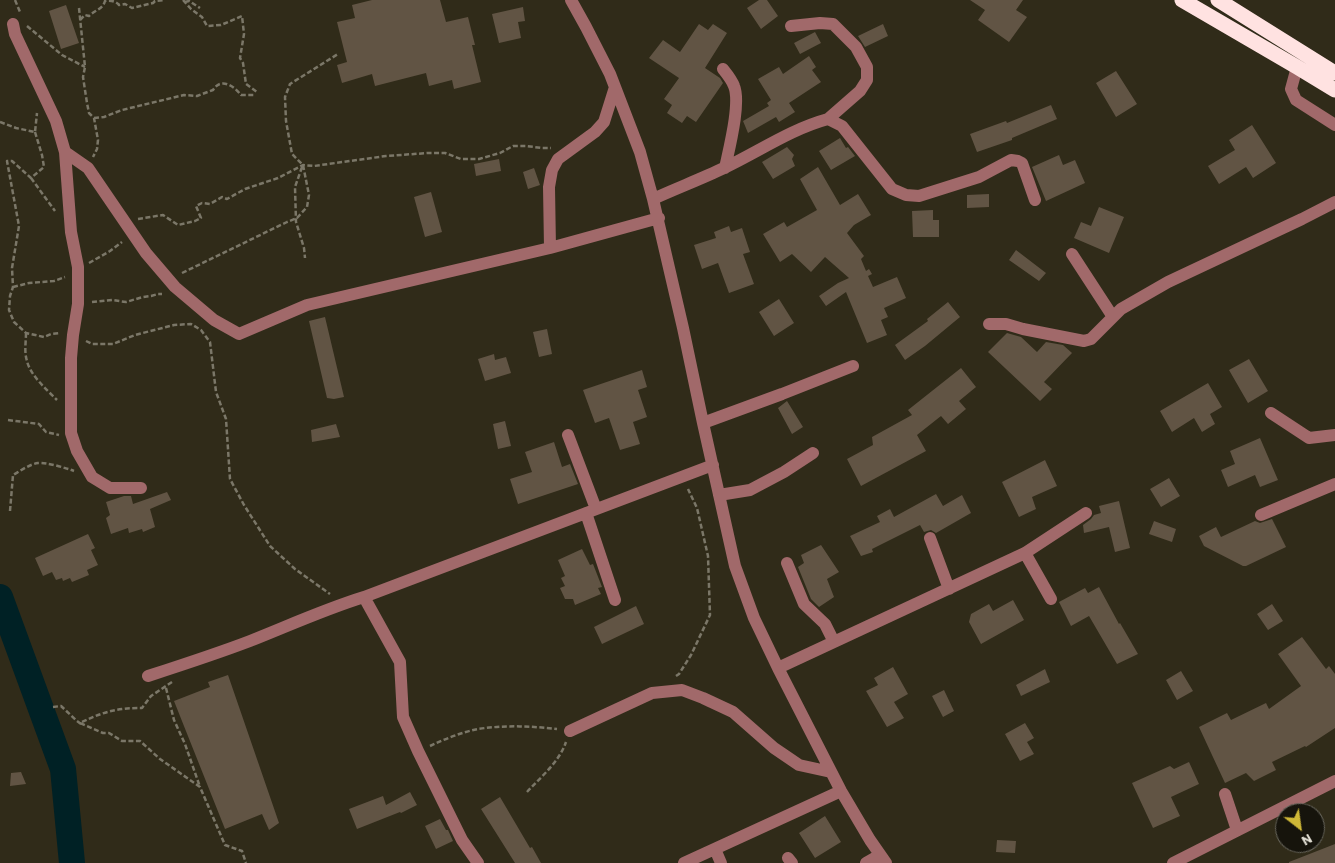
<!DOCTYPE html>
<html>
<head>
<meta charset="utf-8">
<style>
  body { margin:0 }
  #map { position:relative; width:1335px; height:863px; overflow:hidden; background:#302b19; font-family:Barlow,sans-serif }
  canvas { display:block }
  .north { position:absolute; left:1275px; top:803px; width:50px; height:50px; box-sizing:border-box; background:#16140c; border:1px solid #69675e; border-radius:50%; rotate:150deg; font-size:14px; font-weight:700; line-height:20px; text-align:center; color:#e6e3d8 }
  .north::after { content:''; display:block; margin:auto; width:18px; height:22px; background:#cfb837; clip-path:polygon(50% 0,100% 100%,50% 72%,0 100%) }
</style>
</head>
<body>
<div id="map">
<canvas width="1335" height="863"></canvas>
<div class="north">N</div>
</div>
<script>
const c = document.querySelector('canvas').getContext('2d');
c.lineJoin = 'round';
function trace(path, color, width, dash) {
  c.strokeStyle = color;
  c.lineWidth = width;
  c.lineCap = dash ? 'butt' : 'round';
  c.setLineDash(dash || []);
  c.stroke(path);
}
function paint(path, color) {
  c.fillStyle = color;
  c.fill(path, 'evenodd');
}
trace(new Path2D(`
  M0,597L63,769L72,863`), '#002125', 26);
paint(new Path2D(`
  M372,0H440L446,22L468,17L475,45H472L481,82L454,89L452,80L429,86L426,73L375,86L372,74L342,83L337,65L347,62L337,22L355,18L352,5Z
  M759,0H767L778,16L761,29L747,8Z
  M970,0H1023L1016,10L1027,17L1009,42L978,20L985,10Z
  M66,5L79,43L61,49L49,11Z
  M523,7L525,21L518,22L521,38L499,43L492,14Z
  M699,24L708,30L713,24L727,33L705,68L720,78L723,83L696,122L687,116L682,123L667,113L672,105L664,99L679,78L649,58L663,40L680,52Z
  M883,24L888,36L865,47L858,36Z
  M815,32L821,43L800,54L794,43Z
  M809,56L816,67L812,70L821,82L789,103L795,112L779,122L776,117L748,133L743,121L769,106L767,103L771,100L758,79L779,67L783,74Z
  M1116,71L1137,104L1116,117L1096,83Z
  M1051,105L1057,119L1012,138V140L977,152L970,134L1006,121L1007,123Z
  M1252,125L1276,163L1253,178L1246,167L1219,184L1208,166L1235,150L1229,140Z
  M840,138L846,148L848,147L855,156L831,170L819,151Z
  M787,147L794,155L792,159L795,166L773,179L762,162Z
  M1059,155L1063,165L1075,160L1085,183L1046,201L1032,167Z
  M499,159L501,171L476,176L474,164Z
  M818,167L840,205L858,194L871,215L854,225L847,233L864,256L861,259L866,271L869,269L872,274L868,276L873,287L897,277L906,298L884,308L888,317L881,320L887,335L867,343L846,292L826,306L819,296L838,283L849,278L825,257L811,272L792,254L780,262L763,234L784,222L787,227L817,210L800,179Z
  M534,168L540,185L528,189L523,172Z
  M431,192L442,232L425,237L414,197Z
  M989,194V207L967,208V195Z
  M1099,207L1124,217L1109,253L1074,238L1081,222L1091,226Z
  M933,210V220H939V237H913L912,211Z
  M729,226L731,232L742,228L750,252L743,254L754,284L729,293L718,263L702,269L694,245L716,238L714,232Z
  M1016,250L1046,273L1039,281L1009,260Z
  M779,299L794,323L774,336L759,312Z
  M948,302L960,317L925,346L905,360L895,345L928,321L927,319Z
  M325,317L344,397L334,399L327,398L309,321Z
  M547,329L552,354L539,357L533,332Z
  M1007,333L1021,337L1037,352L1046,342L1063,345L1072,353L1044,382L1052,389L1040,401L988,352Z
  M494,354L495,360L506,357L511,373L485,381L478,359Z
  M1249,359L1268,391L1248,403L1229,370Z
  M961,368L976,387L959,401L966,409L948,424L941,416L917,435L926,451L861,486L847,459L873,445L872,437L912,415L908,410Z
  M642,370L647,387L638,390L647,417L633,422L640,444L620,450L609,418L595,423L583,390Z
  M1208,383L1222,407L1210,414L1215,424L1202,432L1194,418L1172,432L1160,411Z
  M787,401L803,427L792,434L778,408Z
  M505,421L511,446L498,449L493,424Z
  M336,424L340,437L312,442L311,430Z
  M1260,438L1278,480L1260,487L1255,475L1228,487L1221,470L1235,464L1230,451Z
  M554,442L562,467L570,464L578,484L518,504L510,479L532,472L525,452Z
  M1045,460L1057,486L1032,497L1036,509L1019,517L1002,482Z
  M1169,478L1180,496L1161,507L1150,489Z
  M167,492L171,500L150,509L155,527L143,532L142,529L129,533L128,528L111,534L106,518L110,515L106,502L124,496H131L133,504Z
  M936,494L943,506L962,495L971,513L936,533L931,530L924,532L920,525L872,549L873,552L861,556L850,536L880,522L877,516L890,509L894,517Z
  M1119,501L1130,548L1115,552L1109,527L1084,533L1083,525L1091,519L1094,515L1101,513L1099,506Z
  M1272,519L1286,547L1246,566H1243L1204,546L1199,536L1216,527L1221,537L1255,521L1260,523Z
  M1154,521L1176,529L1172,542L1149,534Z
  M88,534L95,548L91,550L98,565L87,570L89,575L72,582L70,578L63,581L62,578L56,580L52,572L43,576L35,558Z
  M821,545L839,572L827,579L834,597L819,607L811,599L798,567L804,563L801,555Z
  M582,549L590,565L593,564L602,587L598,588L601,594L575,605L573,599H565L560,588L565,586L561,578L565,576L558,560Z
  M1099,587L1119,624L1120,623L1138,654L1117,664L1089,616L1071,626L1059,602L1085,588L1088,593Z
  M1013,600L1024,620L981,644L969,622L971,614L989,604L993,611Z
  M1272,604L1283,621L1268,630L1257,614Z
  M636,606L644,624L602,644L594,627Z
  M1302,637L1326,669L1329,666L1335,674V728L1306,747L1305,746L1272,762L1276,770L1254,781L1246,773L1225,783L1199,727L1227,713L1231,720L1266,703L1269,709L1301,686L1278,654Z
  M893,667L908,694L894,702L904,718L887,727L866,691L878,685L874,678Z
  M1045,669L1050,682L1021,696L1016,685Z
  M1181,671L1193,691L1177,700L1166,680Z
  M228,675L279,823L269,830L262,814L225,829L174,701L210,687L208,682Z
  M944,690L954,711L943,717L932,696Z
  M1025,723L1034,738L1027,742L1034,754L1020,761L1005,734Z
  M1189,762L1199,784L1171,797L1180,816L1153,828L1132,783L1170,766L1174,769Z
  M21,772L26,784L10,786L11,773Z
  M410,792L417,805L401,813L400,812L357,829L349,809L383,796L386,805Z
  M500,797L530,848L532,847L541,863H515L481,809Z
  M825,816L841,842L815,858L799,833Z
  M440,819L446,830H448L453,841L436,849L425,826Z
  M997,840L1016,841L1015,853L996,852Z
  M1335,844V863H1289V862Z`), '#615444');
trace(new Path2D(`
  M15,0L20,12
  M183,0L191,9L202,17L207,26L221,25L242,16L244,34L240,58L243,63L246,84L257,92
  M185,2L189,1L200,8
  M79,8L85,67L83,77L87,103L89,113L94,118L98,140L97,149L93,157
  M80,20L85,15L89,16C95,10 103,9 105,1C110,0 116,1 119,5L125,4L132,8L153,3L155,1L165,0
  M27,26L62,55L85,67
  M94,118L104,117L122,110L184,95L197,96L213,90C221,77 234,86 241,95H255
  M0,122L16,128L35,132L37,113
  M35,132L42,155L44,167L31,178L12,161H7L19,226L12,268L13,287L10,296L9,310L14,322L26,333L44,337L51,334L60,333
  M302,167L295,187L296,222L304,248L305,258
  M31,178L55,211
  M138,219L163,215L178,225L195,221L201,218L196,206L202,203L210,204L222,197L227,199L245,189L278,178L303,165L314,166L386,156L428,153H445L461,159H479L500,153L513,146H526L542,148H551
  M89,263L110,251L122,242
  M182,273L287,222L297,218L307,207L309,195L303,165L292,154L286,121L285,97L290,84L338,54
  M13,287L29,283L54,281L65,277
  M92,302L112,300L126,302L143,297L151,296L158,294H162
  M26,333C26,342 24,352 27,361C30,375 47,390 57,400
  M86,341L92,344H113L135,335L174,325L191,324L201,330L210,342L216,392L226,419L230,479L244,505L270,546L295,569L330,594
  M8,420L39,424L46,432L59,435
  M10,511L13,475C20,471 30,464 38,463C46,462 66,468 74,471
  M676,676L679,674L691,655L710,615L708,556L697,508L688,489
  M172,682L151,696L142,708C136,708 129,708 122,709C107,711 94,716 80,723L103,733H109L122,741H140L160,759L200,787L225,845L242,851L246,863
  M166,688L174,720L185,744L200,787
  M53,707L61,706L77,721L81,724
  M430,746C445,739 462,732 478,729C504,725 531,726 557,729
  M527,792C541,777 559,762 566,742`), '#7b7768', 2.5, [5, 2.5]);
trace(new Path2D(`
  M571,0L586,27L610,74L640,152L653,199L683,328L703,423L735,566L754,618L778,668L841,791L870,840L886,863
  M13,24L15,34L56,121L65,152L71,232L78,267V304L73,335L71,358V433L77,451L92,477L110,488H141
  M791,26L820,23L833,24L856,47L867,67V80L860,91L828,119
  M1297,67L1291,89L1296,100L1335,125
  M723,69C727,74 732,80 734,86C741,103 729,149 725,168
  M65,152L88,168L146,253L175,287L214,320L239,334L307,305L550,248L659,218
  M653,199C677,188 701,179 724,168C758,152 791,129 828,119L842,126L892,189L906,195L919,196L979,177L1011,160L1018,161L1022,163L1035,200
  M550,248L549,187L552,170L558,159L595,132L604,122L615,87
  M1072,254L1113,317
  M989,324H1006L1023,329L1084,341L1091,339L1121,309L1168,282L1302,219L1335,202
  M1271,413L1309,438L1335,435
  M703,423L782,394L853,366
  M568,435L596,509
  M719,495L750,490L784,472L813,453
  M586,513L615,600
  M1261,515L1335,484
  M930,538L949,589
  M1025,553L1051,599
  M787,563L804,604L825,624L834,642
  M364,597L400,662L403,717L418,751L462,840L478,863
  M778,668L1025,553L1086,513
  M148,676C182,665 216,654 250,641C288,626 325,609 364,597L713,465
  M570,731L652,693L682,690L703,698L733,712L774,748L799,765L831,772
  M1225,794L1237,830
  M715,849L721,863
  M788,858L792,863
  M684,863L841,791
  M866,863L880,855
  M1173,863L1335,781`), '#a1696a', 12);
trace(new Path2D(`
  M1182,0L1297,67L1335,90
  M1218,0L1335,73`), '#ffe2e1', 15);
</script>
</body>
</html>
